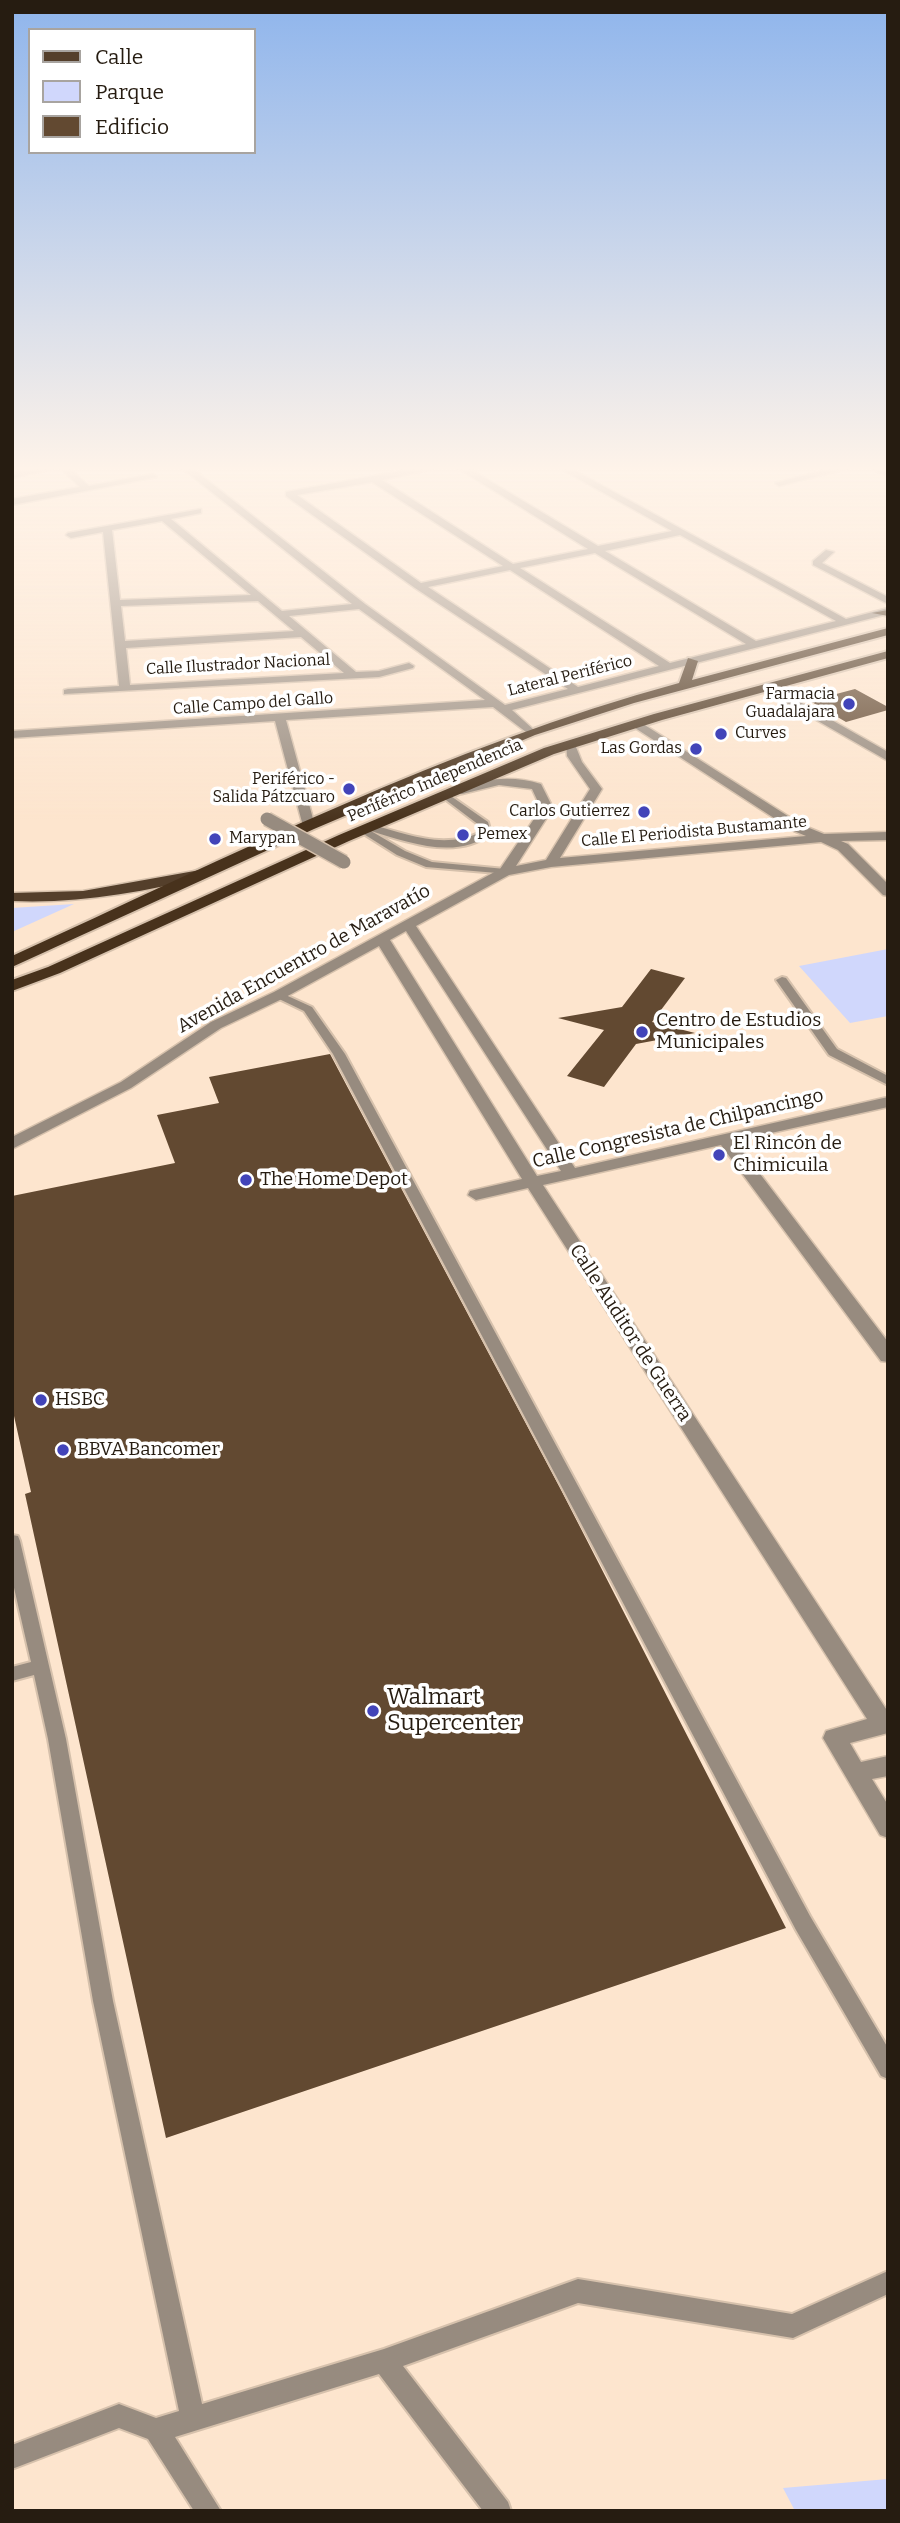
<!DOCTYPE html>
<html>
<head>
<meta charset="utf-8">
<style>
  body { margin:0 }
  #map { position:relative; width:900px; height:2523px; overflow:hidden; background:#fde5ce; font-family:Bitter,serif }
  canvas { display:block }
  .frame { position:absolute; inset:0; border:14px solid #261c11; pointer-events:none }
  .legend { position:absolute; left:28px; top:28px; width:228px; height:126px; box-sizing:border-box; background:#fff; border:2px solid #a8a4a0; margin:0; padding:9px 12px; list-style:none; font-size:21px; color:#261c11 }
  .legend li { display:flex; align-items:center; gap:14px; height:35px }
  .legend b { width:35px; border:2px solid #a8a4a0 }
</style>
</head>
<body>
<div id="map">
<canvas width="900" height="2523"></canvas>
<div class="frame"></div>
<ul class="legend">
<li><b style="height:9px;background:#543f2b"></b>Calle</li>
<li><b style="height:19px;background:#d0d7fc"></b>Parque</li>
<li><b style="height:19px;background:#624931"></b>Edificio</li>
</ul>
</div>
<script>
const c = document.querySelector('canvas').getContext('2d');
c.lineJoin = 'round';
function paint(path, color) {
  c.fillStyle = color;
  c.fill(path, 'evenodd');
}
function trace(path, color, width, dash) {
  c.strokeStyle = color;
  c.lineWidth = width;
  c.lineCap = dash ? 'butt' : 'round';
  c.setLineDash(dash || []);
  c.stroke(path);
}
function drawText(font, color, halo, rows, align = 'center') {
  c.font = font + ' Bitter,serif';
  c.lineWidth = 7;
  c.setLineDash([]);
  c.textBaseline = 'middle';
  c.strokeStyle = halo;
  c.fillStyle = color;
  for (const [text, x, y, turn = 0] of rows) {
    c.save();
    c.translate(x, y);
    c.rotate((+turn || 0) * Math.PI / 180);
    c.textAlign = isNaN(turn) ? turn : align;
    if (halo) c.strokeText(text, 0, 0);
    c.fillText(text, 0, 0);
    c.restore();
  }
}
paint(new Path2D(`
  M74,904L12,932V908Z
  M888,949V1016L850,1023L799,966Z
  M888,2479V2511H795L783,2488Z`), '#d0d7fc');
paint(new Path2D(`
  M855,689L888,707V710L846,722L810,701Z
  M651,969L685,978L652,1022L695,1033L636,1044L604,1087L567,1076L604,1030L558,1018L622,1007Z
  M330,1054L559,1486L786,1928L166,2138L25,1494L31,1492L12,1407V1196L175,1163L157,1115L219,1103L209,1077Z`), '#624931');
const service = new Path2D(`
  M445,792L488,822L491,833C458,861 407,842 371,831L405,851L432,862L505,869L509,870V874L426,867L397,855L359,831L369,824C407,834 443,850 481,832L479,825L442,797V793Z
  M782,977L786,978L837,1049L888,1076V1085L829,1055L776,980Z
  M279,992L312,1007L345,1054L810,1916L888,2048V2079L881,2076L796,1930L333,1054L304,1011L275,997L273,995Z
  M12,1535L18,1536L20,1541L66,1739L113,2001L202,2404L384,2349L578,2279L792,2314L888,2271V2294L793,2338L578,2303L403,2366L508,2502L511,2511H483L379,2374L175,2437L221,2511H194L148,2439L119,2428L12,2469V2445L119,2404L156,2418L179,2411L93,2001L48,1739L34,1675L12,1681V1667L31,1662L12,1579Z`);
const minor = new Path2D(`
  M31,469H52L12,478V472Z
  M61,469H70L89,486L153,474L157,477L12,505V499L80,487Z
  M183,469H193L365,604L505,705L568,689L415,588L286,496V492L412,469H432L382,480L513,564L588,549L459,469H470L598,546L672,531L561,469H572L846,619L888,608V614L512,710L534,730L536,732L530,735L493,707L286,720L315,826L309,830L303,826L275,721L12,738V731L485,700L359,609L289,616L356,672L379,671L409,663L414,666L413,668L379,677L64,694V690L68,689L119,686L103,532L71,538L66,535L68,533L201,509V513L171,519L282,611L352,604ZM372,482L503,566L421,583L297,495ZM162,521L251,595L120,600L112,530ZM680,535L836,621L756,641L605,551ZM595,553L746,644L670,663L520,568ZM510,570L659,666L578,687L428,587ZM258,601L294,631L125,641L121,606ZM301,637L344,673L130,685L126,648Z
  M829,469H846L779,486L775,483Z
  M875,469L888,470V476L876,471Z
  M826,550L834,552L822,563L888,597V604L813,565V561Z
  M762,685H770L888,752V761L762,689Z
  M632,722H640L802,825L824,834L888,832V840L841,841L848,844L888,884V896L883,895L838,850L821,842L551,867L509,875L416,926L575,1168L888,1097V1107L735,1141L888,1342V1362L881,1361L721,1145L543,1185L888,1712V1733L850,1743L861,1762L888,1756V1776L872,1779L888,1805V1838L880,1835L823,1738L826,1731L867,1719L528,1188L476,1200L468,1195L470,1191L522,1179L379,946L284,998L221,1028L131,1088L12,1149V1137L121,1082L211,1022L274,992L500,869L534,819L539,804L532,789L499,785L462,794L458,793V787C488,779 511,775 541,784L551,804L546,819L516,866L546,860L590,789L567,756L566,742H574L582,762L602,789L560,858L806,836L794,831L632,726ZM406,931L561,1171L537,1176L390,940Z`);
const primary = new Path2D(`
  M200,870L205,871V877C142,892 77,904 12,901V893L83,891Z`);
const trunk = new Path2D(`
  M888,610V616L872,613Z
  M888,628V635L634,703L535,735L314,829L12,967V956C229,857 449,745 679,683L688,658L698,661L692,680Z
  M888,651V658L662,720L554,754L349,841L60,973L12,991V980L48,967L339,835L544,748L654,714Z`);
trace(service, '#d6c1ac', 4);
trace(minor, '#d6c1ac', 3);
trace(primary, '#d6c1ac', 3);
trace(trunk, '#d6c1ac', 4);
paint(service, '#978b7f');
paint(minor, '#978b7f');
paint(primary, '#543f2b');
paint(trunk, '#48321c');
const pedestrianBridge = new Path2D(`
  M267,819L344,862`);
trace(pedestrianBridge, '#d6c1ac', 16, []);
trace(pedestrianBridge, '#978b7f', 13);
const sky = c.createLinearGradient(0, 0, 0, 822);
sky.addColorStop(0, '#8fb5ec');
sky.addColorStop(0.57, '#fef3e9');
sky.addColorStop(1, '#fef3e900');
c.fillStyle = sky;
c.fillRect(0, 0, 900, 822);
for (const [x, y, r, color] of [
  [849,704,7,"#4244b9"],
  [721,734,7,"#4244b9"],
  [696,749,7,"#4244b9"],
  [349,789,7,"#4244b9"],
  [644,812,7,"#4244b9"],
  [463,835,7,"#4244b9"],
  [215,839,7,"#4244b9"],
  [642,1032,7,"#4244b9"],
  [719,1155,7,"#4244b9"],
  [246,1180,7,"#4244b9"],
  [41,1400,7,"#4244b9"],
  [63,1450,7,"#4244b9"],
  [373,1711,7,"#4244b9"]
]) {
  const dot = new Path2D();
  dot.arc(x, y, r, 0, 2 * Math.PI);
  c.fillStyle = color;
  c.fill(dot);
  trace(dot, '#fff', 2.5);
}
drawText('16px', '#261c11', '#fff', [
  ["Calle Ilustrador Nacional",238,665,-3],
  ["Lateral Periférico",570,676,-14],
  ["Calle Campo del Gallo",253,704,-4],
  ["Periférico Independencia",435,781,-23],
  ["Calle El Periodista Bustamante",694,832,-5]
]);
drawText('16px', '#261c11', '#fff', [
  ["Farmacia",835,695],
  ["Guadalajara",835,713],
  ["Curves",735,734,"left"],
  ["Las Gordas",682,749],
  ["Periférico -",335,780],
  ["Salida Pátzcuaro",335,798],
  ["Carlos Gutierrez",630,812],
  ["Pemex",477,835,"left"],
  ["Marypan",229,839,"left"]
], 'right');
drawText('19px', '#261c11', '#fff', [
  ["Avenida Encuentro de Maravatío",304,959,-29],
  ["Calle Congresista de Chilpancingo",678,1129,-13],
  ["Calle Auditor de Guerra",630,1333,57]
]);
drawText('19px', '#261c11', '#fff', [
  ["Centro de Estudios",656,1021],
  ["Municipales",656,1043],
  ["El Rincón de",733,1144],
  ["Chimicuila",733,1166],
  ["The Home Depot",260,1180],
  ["HSBC",55,1400],
  ["BBVA Bancomer",77,1450]
], 'left');
drawText('23px', '#261c11', '#fff', [
  ["Walmart",387,1698],
  ["Supercenter",387,1724]
], 'left');
</script>
</body>
</html>
